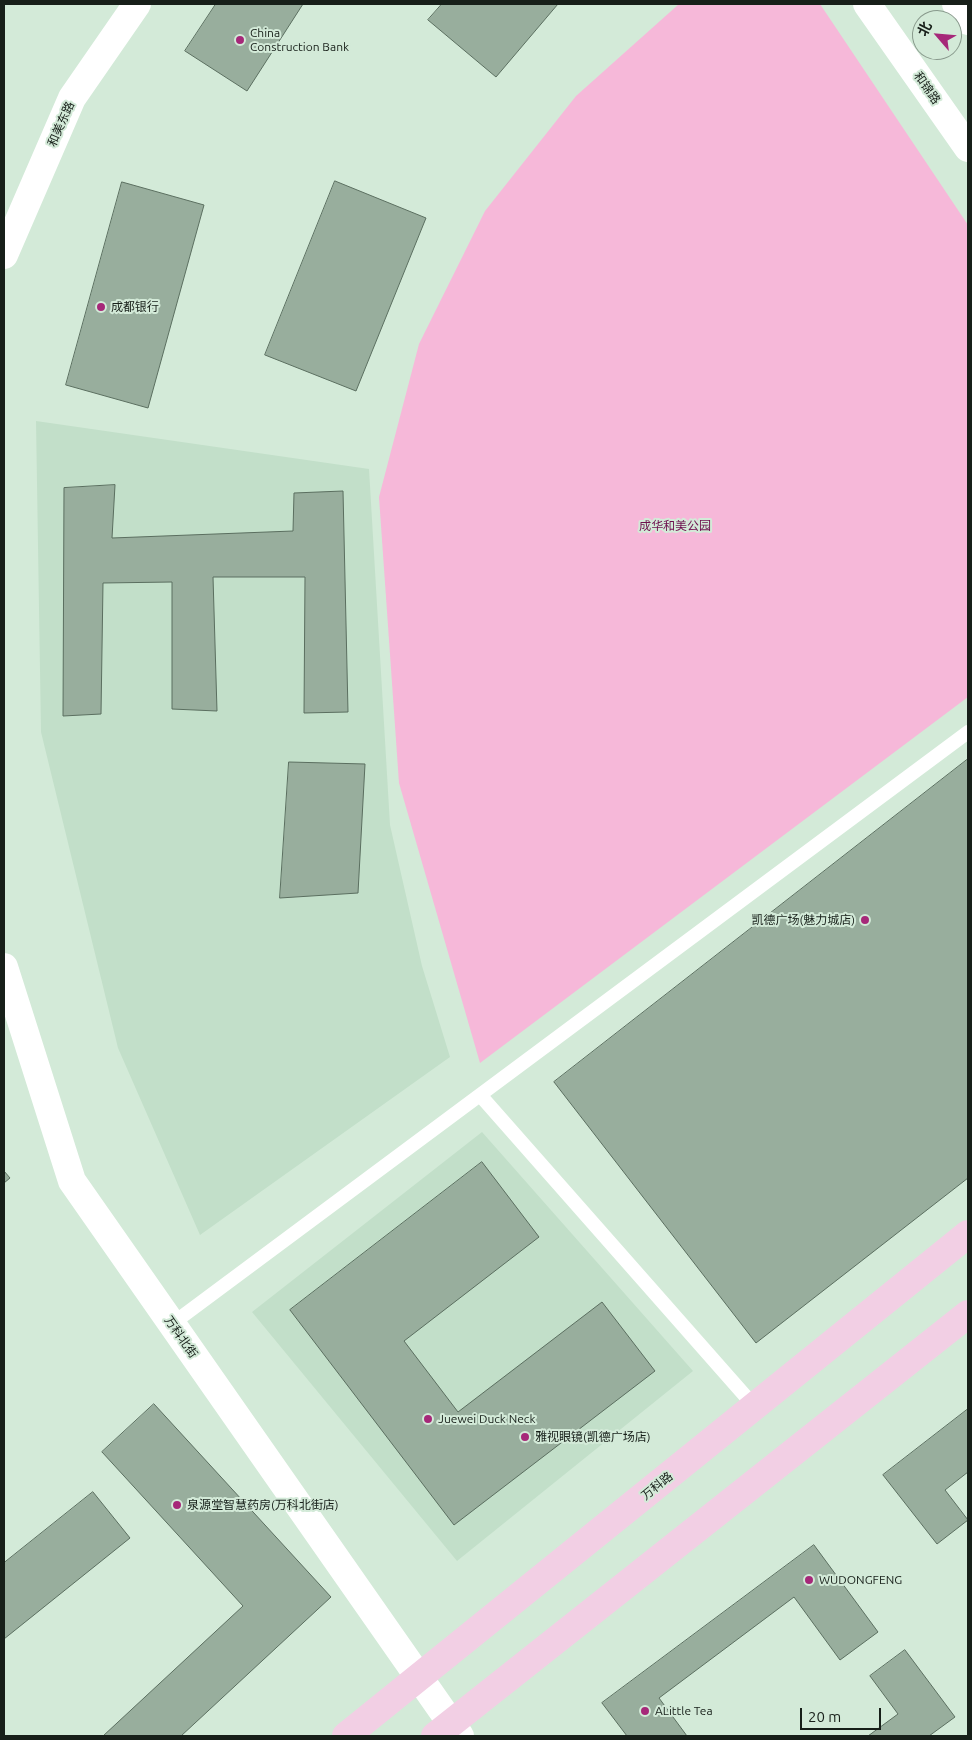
<!DOCTYPE html>
<html>
<head>
<meta charset="utf-8">
<style>
  body { margin:0 }
  #map { position:relative; width:972px; height:1740px; overflow:hidden; background:#d3ead8; font-family:Ubuntu,"Noto Sans SC",sans-serif }
  canvas { display:block }
  .frame { position:absolute; inset:0; border:5px solid #171f19; pointer-events:none }
  .north { position:absolute; left:912px; top:10px; width:50px; height:50px; box-sizing:border-box; background:#d3ead8; border:1px solid #88998c; border-radius:50%; rotate:297deg; font-size:14px; font-weight:700; line-height:20px; text-align:center; color:#171f19 }
  .north::after { content:''; display:block; margin:auto; width:18px; height:22px; background:#a62879; clip-path:polygon(50% 0,100% 100%,50% 72%,0 100%) }
  .scale { position:absolute; left:800px; top:1708px; width:81px; height:22px; box-sizing:border-box; border:2px solid #171f19; border-top:0; padding-left:6px; font-size:15px; line-height:18px; white-space:nowrap; color:#171f19; -webkit-text-stroke:4px #d3ead8; paint-order:stroke }
</style>
</head>
<body>
<div id="map">
<canvas width="972" height="1740"></canvas>
<div class="frame"></div>
<div class="north">北</div>
<div class="scale">20 m</div>
</div>
<script>
const c = document.querySelector('canvas').getContext('2d');
c.lineJoin = 'round';
function paint(path, color) {
  c.fillStyle = color;
  c.fill(path, 'evenodd');
}
function trace(path, color, width, dash) {
  c.strokeStyle = color;
  c.lineWidth = width;
  c.lineCap = dash ? 'butt' : 'round';
  c.setLineDash(dash || []);
  c.stroke(path);
}
function drawText(font, color, halo, rows, align = 'center') {
  c.font = font + ' Ubuntu,"Noto Sans SC",sans-serif';
  c.lineWidth = 4;
  c.setLineDash([]);
  c.textBaseline = 'middle';
  c.strokeStyle = halo;
  c.fillStyle = color;
  for (const [text, x, y, turn = 0] of rows) {
    c.save();
    c.translate(x, y);
    c.rotate((+turn || 0) * Math.PI / 180);
    c.textAlign = isNaN(turn) ? turn : align;
    if (halo) c.strokeText(text, 0, 0);
    c.fillText(text, 0, 0);
    c.restore();
  }
}
paint(new Path2D(`
  M36,421L369,469L390,825L422,966L450,1057L200,1235L118,1048L41,732Z
  M482,1132L693,1371L457,1561L252,1312Z`), '#c2dfc9');
paint(new Path2D(`
  M679,4H820L968,225V697L480,1063L399,783L379,497L419,344L485,211L576,96Z`), '#f6b8d9');
const building = new Path2D(`
  M216,4H303L247,91L185,51Z
  M442,4H558L496,77L428,20Z
  M335,181L426,218L356,391L265,355Z
  M122,182L204,205L148,408L66,385Z
  M115,485L112,538L293,531L294,493L343,491L348,712L304,713L305,577H213L217,711L172,709V582L103,583L101,714L63,716L64,488Z
  M968,759V1178L756,1343L554,1082Z
  M289,762L365,764L358,893L280,898Z
  M482,1162L539,1237L404,1341L458,1412L602,1302L655,1371L454,1525L290,1310Z
  M4,1171L10,1178L4,1183Z
  M154,1404L331,1597L181,1736H103L243,1606L102,1452Z
  M968,1409V1472L945,1490L968,1520L937,1544L883,1475Z
  M93,1492L130,1538L4,1639V1563Z
  M814,1545L878,1632L840,1660L794,1597L659,1698L687,1736H627L602,1703Z
  M905,1650L955,1717L929,1736H868L898,1714L870,1676Z`);
paint(building, '#98ae9d');
trace(building, '#5b6f60', 1);
trace(new Path2D(`
  M480,1095L755,1407
  M172,1324L968,732`), '#fff', 14);
trace(new Path2D(`
  M4,255L72,98L137,4
  M4,967L72,1181L460,1736`), '#fff', 28);
trace(new Path2D(`
  M867,4L968,148
  M956,4L968,21`), '#fff', 28);
trace(new Path2D(`
  M346,1736L968,1234
  M435,1736L968,1314`), '#f2cfe4', 28);
for (const [x, y, r, color] of [
  [240,40,5,"#a62879"],
  [101,307,5,"#a62879"],
  [865,920,5,"#a62879"],
  [428,1419,5,"#a62879"],
  [525,1437,5,"#a62879"],
  [177,1505,5,"#a62879"],
  [809,1580,5,"#a62879"],
  [645,1711,5,"#a62879"]
]) {
  const dot = new Path2D();
  dot.arc(x, y, r, 0, 2 * Math.PI);
  c.fillStyle = color;
  c.fill(dot);
  trace(dot, '#d3ead8', 2);
}
drawText('12px', '#171f19', '#d3ead8', [
  ["China",250,33],
  ["Construction Bank",250,47],
  ["成都银行",111,307],
  ["凯德广场(魅力城店)",855,920,"right"],
  ["Juewei Duck Neck",438,1419],
  ["雅视眼镜(凯德广场店)",535,1437],
  ["泉源堂智慧药房(万科北街店)",187,1505],
  ["WUDONGFENG",819,1580],
  ["ALittle Tea",655,1711]
], 'left');
drawText('12px', '#171f19', '#d3ead8', [
  ["和锦路",927,88,55],
  ["和美东路",61,124,-66],
  ["万科北街",181,1337,55],
  ["万科路",657,1486,-39]
]);
drawText('12px', '#6e0f4e', '#d3ead8', [
  ["成华和美公园",675,526]
]);
</script>
</body>
</html>
